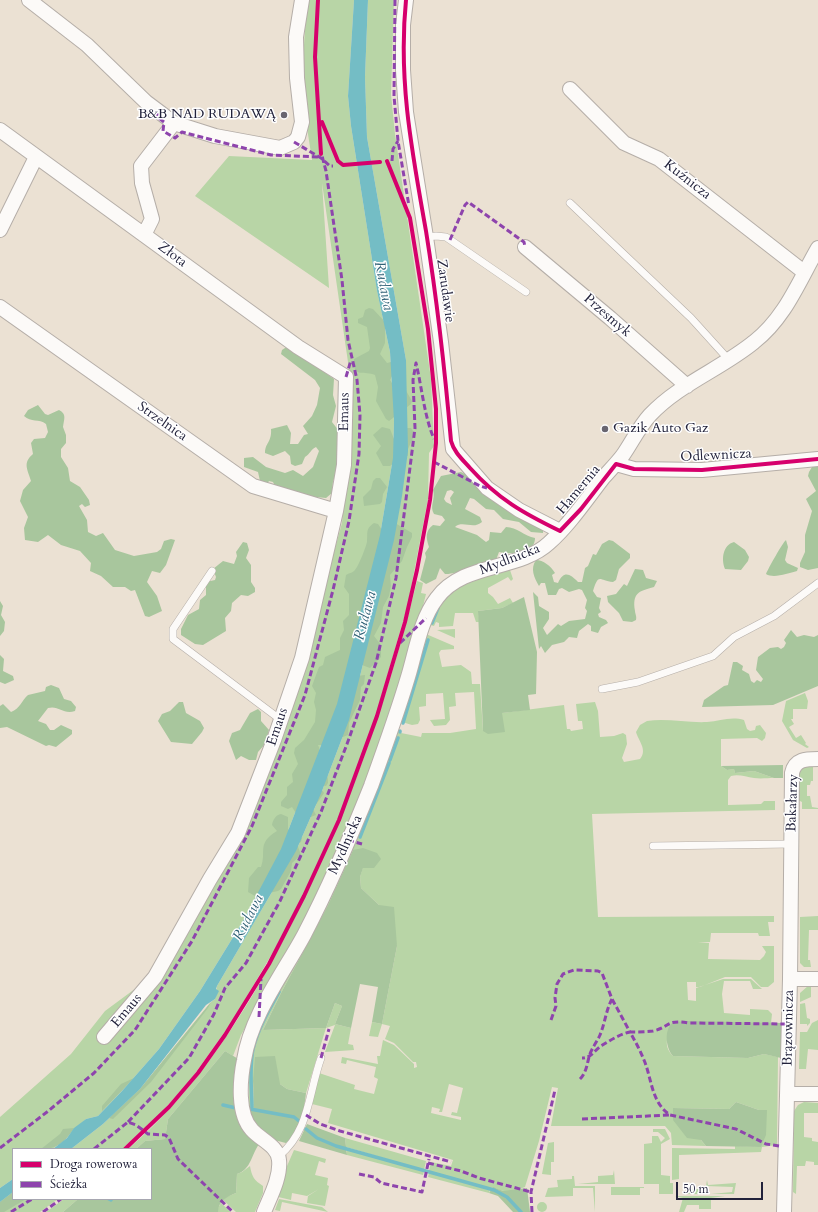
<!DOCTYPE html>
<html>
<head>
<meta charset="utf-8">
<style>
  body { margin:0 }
  #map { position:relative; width:818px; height:1212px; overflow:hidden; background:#ebe1d3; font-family:Cardo,serif }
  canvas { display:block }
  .legend { position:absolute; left:12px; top:1148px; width:140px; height:52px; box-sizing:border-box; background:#fff; border:1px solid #a7a7b1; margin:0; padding:5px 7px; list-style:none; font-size:12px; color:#22223b }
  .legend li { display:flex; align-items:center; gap:8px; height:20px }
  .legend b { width:20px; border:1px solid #a7a7b1 }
  .scale { position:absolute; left:676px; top:1182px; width:87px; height:18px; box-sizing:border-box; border:2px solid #22223b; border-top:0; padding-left:5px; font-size:12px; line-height:14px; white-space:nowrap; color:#22223b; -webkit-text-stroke:3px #fff; paint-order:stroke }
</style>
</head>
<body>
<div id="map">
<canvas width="818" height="1212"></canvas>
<ul class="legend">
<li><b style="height:5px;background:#d6006c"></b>Droga rowerowa</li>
<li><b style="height:5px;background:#8e44ad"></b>Ścieżka</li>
</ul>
<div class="scale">50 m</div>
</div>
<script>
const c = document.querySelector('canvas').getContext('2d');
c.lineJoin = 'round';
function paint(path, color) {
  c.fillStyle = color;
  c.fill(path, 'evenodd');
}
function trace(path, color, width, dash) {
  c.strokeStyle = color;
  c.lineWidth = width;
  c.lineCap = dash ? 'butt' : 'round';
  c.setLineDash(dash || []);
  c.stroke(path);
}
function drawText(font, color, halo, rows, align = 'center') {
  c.font = font + ' Cardo,serif';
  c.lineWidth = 3;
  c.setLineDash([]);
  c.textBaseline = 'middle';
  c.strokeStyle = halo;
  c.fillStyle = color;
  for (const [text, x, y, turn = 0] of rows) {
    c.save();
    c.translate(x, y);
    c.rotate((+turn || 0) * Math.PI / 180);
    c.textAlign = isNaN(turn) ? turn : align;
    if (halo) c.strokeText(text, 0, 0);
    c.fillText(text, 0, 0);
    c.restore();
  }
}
paint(new Path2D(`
  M307,0H354L348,96L351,126L377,291L390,352L394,421L393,458L380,535L337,704L281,849L243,921L200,991L159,1049L122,1091L98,1116L86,1119L53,1149H13V1179L0,1188V1117L71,1054L105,1011L151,977L235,840L329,570L342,523L346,479L350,394L349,369L322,183L329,288L195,196L229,156L312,160L301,89Z
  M368,0H394L391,94L395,134L431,379L434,446L429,453L428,499L408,604L376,715L338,819L300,901L272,954L231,1023L189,1082L157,1117L122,1149H71L103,1124L140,1089L211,1002L215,999L217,986L296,851L322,791L349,720L394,540L406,360L367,137L365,77Z
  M509,567L513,579L511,581L508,577L488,588V593L493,597L498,604L510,598L513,603L502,608L478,611L479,622H476L473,613H455L453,626L439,627V623L436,622L434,626L430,625L431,617L452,589Z
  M417,581L423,583L421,593L426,594L423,606L368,782L300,932L241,1035L233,1056L225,1051L168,1119L165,1139L145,1141L136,1149H128C196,1091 244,1015 285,937C345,822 386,706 417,581Z
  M455,629V638L437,630Z
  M426,634L454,646V649L441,650L439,653L442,667L461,665L471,672L472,684H480L483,731L502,713L564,705L567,729H570L571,731L583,729L582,721H578L576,704L595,702L598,711L600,737L614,736L623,733L626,735L627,744L622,758L624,762L640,759C648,750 638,740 636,732L640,725L647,721C666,718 687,723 707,722C720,721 731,716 744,720L747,729L750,731L755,730L756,726L760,725L766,733L765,738L762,741L757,738L721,739V766L727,770L734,769L735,773L754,771L774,778C768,778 760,779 754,778C746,777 739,774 731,776L728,780V805L761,804L764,801H775V810L592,814L598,917L774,916V922H768L770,936H759L758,933H711L710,942H698L709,943L708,959L760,960L764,956L766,952L762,946H774V982L768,987H761L751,977H725L700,987H696V982H687L688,1000L696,1001V988L723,979H751L762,989H753L750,981H724L722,994L724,1013L750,1015V1009L768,1010L772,1014L771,1023L674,1022C668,1034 662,1045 673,1056L748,1058L764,1054L778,1057L777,1145L762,1147L761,1152L679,1155V1179L672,1180V1148L735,1149V1146L761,1147L759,1110L736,1102L729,1109L673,1108L706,1146L672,1145L671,1133L665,1126H551L558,1088L552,1087L539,1141L525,1187C518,1189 512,1192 504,1191C499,1191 496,1187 491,1188L429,1171L431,1162L451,1166L453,1160L328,1123L332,1109L312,1104L319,1073L355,1085L354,1089L374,1094L378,1079L374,1077L376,1067L347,1060L346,1064L341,1063L342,1057L378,1064L377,1056H380L383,1040L394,1045L414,1064V1068L417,1067L416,1062H413L394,1043L385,1039L390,1026L382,1024L378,1037L369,1036L372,1022L382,1024L397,946L379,905L361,888L360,877L363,867L353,850L328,905L281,993L263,1030L326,1028L335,1003L342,1006L335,1024L351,1028L348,1044L353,1045L354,1050L325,1052L335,1025L326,1028L306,1093L287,1089L280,1084L253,1081L254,1110H249V1066L260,1027L397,731H401V733L421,737L422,733H450L476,729L474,692L455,693L456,706L449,707L450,720L446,725L434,726L430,720L445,719L443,693L426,694V706L419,707L420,720L418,724L412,725L402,722L401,720ZM449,1084L463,1088L457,1113L452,1112L451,1115L461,1117V1120L431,1113L432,1107L440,1109L439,1112H442Z
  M805,693L808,701L807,709H793V719H791L794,724L789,727L796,738L801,735L806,743L805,744L809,747L807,748L793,740L782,721L786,701Z
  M813,764V781H811L810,785H807V796H810L812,807L818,808V809H802V802L796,799L798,773L805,766Z
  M818,916V930H809L808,960H810L811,967H804L800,963V917Z
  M808,986H811V997L800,1002V993Z
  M805,1003L807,1018L810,1019V1023L807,1026V1024H800V1004Z
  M818,1020V1050L808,1049L806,1069H799L800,1032H807L812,1023Z
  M804,1102L818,1103V1113H804V1137L812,1138V1141L818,1142V1165H814V1162L806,1161L805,1166H797L796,1194L793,1192L794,1111L798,1105Z
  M653,1129H665L670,1139L661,1144V1175L670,1176V1183H673V1194H659V1184H644V1144L652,1143V1136H658L661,1142L665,1138L658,1132H653Z
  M345,1138L426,1161L424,1170L346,1147Z
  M554,1142V1162H551V1175L542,1174L548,1143Z
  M294,1150L326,1159L325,1163L319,1161L315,1175L328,1178L327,1185L329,1186L325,1206L307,1203L308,1196L319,1189L307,1196L292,1193L291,1200L274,1196Z
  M347,1150L424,1171L423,1175L347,1155Z
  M250,1166C252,1177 254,1180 263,1186V1193L255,1212H236L223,1200L226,1197L236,1193L237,1174L242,1172Z
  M614,1170L615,1184H578L598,1182V1176L613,1175Z
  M429,1173L490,1190L489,1193L428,1177Z
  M572,1176H574L575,1186H595V1212L593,1188H573V1196L545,1197L548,1188L558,1187L557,1180L572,1179Z
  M707,1180L708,1185L736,1183L734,1194H711L732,1192L733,1187L706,1186Z
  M703,1186V1194H686V1189H702Z
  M611,1187H644V1188H640V1195H611Z
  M13,1192V1199H58L40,1212H0V1202Z
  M675,1196H725L711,1198V1209H699V1205H687L684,1212H679L683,1198Z
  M64,1199H78L63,1212H46Z
  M279,1199L322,1207L328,1212L282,1202L280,1211L275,1210Z
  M537 1207a5 5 0 1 1 10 0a5 5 0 1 1-10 0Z
  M221,1203L231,1212H218V1208Z`), '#b8d5a6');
paint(new Path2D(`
  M369,308L373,309L385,322V343L380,354L387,363L391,362L393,374L390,380L392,383L393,390L405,389L412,401L411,404L389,421L386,419L376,401L378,387L375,375C365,370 352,379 354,359L369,351L370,348L367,327L358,323V319L363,317L365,310Z
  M288,346L334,379L333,395L336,406L332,422L339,431L337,473L333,481L332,493L326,498L306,496L275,486L273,482L269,481L267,484L260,481L258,472L244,467V458L253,457L266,467L285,473L293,470L303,476L313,467L319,451L316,447C311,449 310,454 305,457L302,464L295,466L291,464L290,456L285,451L273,456L265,453C265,443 272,442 271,429L287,425L291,433L290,444H298L304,435L308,434L303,426L312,416L317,405L320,388L315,380L281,354L282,350Z
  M38,405L45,414L48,415L59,410C67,414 64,419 63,427L66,435V443L61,449V457L68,468L70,481L80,487L89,500L90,505L85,507L82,504L79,506L87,520L88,532L96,536L103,533L115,550L134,556L157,552L161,549L164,541L171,539L175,540L166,565L160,573L152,571L147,582L157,596L162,611L149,617L145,616L135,590L131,591L125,587H113L101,576L90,571L91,563L80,551L61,545L48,535L38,542L25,540L24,528L28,517L20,501L23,490L31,481C28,470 22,463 33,454L31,443L34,439L45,438L48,432L46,424C39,418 31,423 24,416L28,410Z
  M382,427L390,429L394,439L406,428H411L415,434L408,449V456L404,455L390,466H383L376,453L381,446L373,435Z
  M818,457V568L808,570L800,567V563L805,552V535L812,511L806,499L816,491L808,476L809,472Z
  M461,472L471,477L543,529V533L531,532L519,522L503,519L494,510L486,509L474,499L470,498L465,509L480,517L482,522C473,530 463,520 455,527L477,535L486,542L489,540L490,532L501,533L506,527C517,527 524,536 535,538C535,554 512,555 499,552L496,560C485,564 454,575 445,574L440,568L436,579L426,584L420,580L426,557L425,553L429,547C426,538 425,531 433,525L440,526L445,520L442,516L434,514C429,506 436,499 433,490L441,476ZM451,490L454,492L450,498L452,505L446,502L444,499L447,491Z
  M376,478H380L387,487L383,494L382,502L380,504L364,506L363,497L371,489L373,481Z
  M374,523L378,524L382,530L395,523L412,533V537L407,547L402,561L390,575L391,586L389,596L383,607L381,623L374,636L381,645V657L370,668L362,665L357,676L365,675L364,684L361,687L360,700L349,723L348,735L322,745H318C321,752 329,776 328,783L326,786L318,785L324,793L313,809L316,815L308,818L296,813L292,807L288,809L281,806V802L287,795V787L293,782L292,774L298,764L294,753L295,748L304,740L315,722L316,710L314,702L316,693L312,686L319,667L323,665L325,657L340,650V638L344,630L343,621L349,615V594L344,587L346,575C349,573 352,573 354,571C358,568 366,547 367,542C368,533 365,529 374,523Z
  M609,540L613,541L630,554V558L619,569L616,580L613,582C599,581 599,572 593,591L597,597L601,598L599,608L601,612L598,614L599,617L606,620L608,623L601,627L598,633L591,631V626L588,624L579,631L577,638L569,637L564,642L552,645L545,653L541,646L539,649L533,592L538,597L539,606L549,612V619L543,628L547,635L558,624L561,626L569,621L585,619L587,611L585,608L587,600L582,590L579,589L569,592L562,588L559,589L556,595H548L545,583H541L539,586C534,577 530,569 536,560C543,560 551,566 555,573L552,575L554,582L558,583C564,570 570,574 578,582H582L585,568L588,566L593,554L596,555L602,544Z
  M786,540L788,547L785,560L787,563L798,568L797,571C788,573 774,579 766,574C768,569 783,542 786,540Z
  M243,542L247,543L249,550L246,558L251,565V582L255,588V592L248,596L241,595L232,603L231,611L225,618L226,631L203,645L195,644L181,635V629L188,615L199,609L200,600L206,595V582L215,580L216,577L213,569L223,561L234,564L237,556L236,552Z
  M734,542L745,550L749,557L748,561L741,570L725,569C721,559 723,545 734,542Z
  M635,569L643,570L646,578L657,581L654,587C639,591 632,593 635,611C635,614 637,616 636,620L632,622L623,621L619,613L608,602L607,596L616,594L624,584L627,586Z
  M524,597L537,652L536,694L528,695L530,710L502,713L505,732L488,734L483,731L478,611L502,608Z
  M0,601L3,606L1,615L5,622L4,631L0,636Z
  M791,630L797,637L804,635L814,637L818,635V686L773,705L702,707L704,700L724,686L728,685L733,662H737L743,666L742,670L749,674L751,681L754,683L757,680L761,682L763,679L756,670L758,657L770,648L778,647L781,649L784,647L786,643L784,640Z
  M0,655L4,659L3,671L13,676L14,680L5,684L0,682Z
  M51,685L59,688L64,699L71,701L76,707L75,711C63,715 59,705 48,708L38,721L46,724L50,730H54L61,725L72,730V734L56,747L49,745L46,746L7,727L0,728V706L3,704L11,712C20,709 22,700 28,695L45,691L46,687Z
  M179,702H183L186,713L200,721L204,728L202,732L192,744L171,742L158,721L162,714L170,711Z
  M258,709L261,712V721L269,730L265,744L258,752L256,760H249L241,756L236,760L229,741L232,733L240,730L250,713Z
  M783,765V778H774L754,771L735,773L734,769L727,770L721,766Z
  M281,814L288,817V829L302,838L301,842L297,844L301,855L292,863L291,871L281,889L278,891L255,896L248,892L249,878L258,867H261C267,851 256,844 277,831L272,825C273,819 276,815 281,814Z
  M363,848L377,853L381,859L374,868H363L360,877L361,888L379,905L394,907L397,946L382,1024L372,1022L378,987L360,984L351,1028L335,1024L342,1006L335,1003L326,1028L263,1030L281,993L328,905L353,850Z
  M211,1002L208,1008L151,1082L113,1119L109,1118L140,1089Z
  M686,1021L782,1023L781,1058L764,1054L748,1058L673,1056C666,1049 663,1028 674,1022Z
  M225,1051L240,1060L238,1076L260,1143C251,1154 252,1169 237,1174L236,1193C228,1196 218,1201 218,1212H63L78,1199H151V1149H136L145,1141L165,1139L168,1119Z
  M275,1056L280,1084L287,1089L306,1093C304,1111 301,1132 286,1143L274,1140L253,1122L249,1110H254L253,1081L255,1057Z
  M134,1078L102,1111V1106L121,1084Z
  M736,1102L759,1110H767L766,1135L761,1147L706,1146L701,1140L687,1138L673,1120V1108L729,1109Z
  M307,1124L345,1138L347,1155L299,1141Z
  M74,1128C65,1142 58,1149 41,1149L60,1134L63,1129Z
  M493,1187L503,1191L527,1188L530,1212H513L498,1196L489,1193Z
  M13,1192V1199H26L4,1212H0V1202Z`), '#a8c69d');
paint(new Path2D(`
  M354,0H368L365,77L367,137L406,360L408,451L402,496L394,540L349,720L322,791L296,851L217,986L216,989L219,991L215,999L206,1005L140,1089L103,1124L71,1149H53L67,1138L74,1128L86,1119L98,1116L122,1091L159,1049L200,991L243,921L281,849L337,704L380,535L393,458L394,421L390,352L377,291L351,126L348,96Z
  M13,1179V1192L0,1202V1188Z`), '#74bdc5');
trace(new Path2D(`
  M432,623L438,608
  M403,723L428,640
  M400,732V731
  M390,760L398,738
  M360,837L389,763
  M223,1105L236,1108
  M250,1109L294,1117L299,1121
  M252,1109C252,1090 249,1069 253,1049C258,1029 269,1010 279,992
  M306,1129L317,1138L336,1146L494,1190L507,1197L521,1212
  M109,1199L111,1200`), '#74bdc5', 3.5);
const lane = new Path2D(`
  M570,203L691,318L729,360
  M426,237L436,236L446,237L526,292
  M212,571L173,629V639L281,720
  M602,689L638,682L713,656L734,637L774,616L818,583
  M653,846L791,844
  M279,1156C310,1130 308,1094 321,1058`);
const street = new Path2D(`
  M29,0L87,45L146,102L174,123L215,136L280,148L294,142L298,137L302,122L297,78L296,37L302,0
  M406,0L403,25V70L406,112L426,237L441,342L453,449L487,488L519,510L560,531
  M570,89L624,143L659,159L804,272
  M0,130L298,347L346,377L344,465L336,511L302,658L274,740L238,833L210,879L155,977L104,1037
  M0,230L36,157
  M144,235L152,219L142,183L141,166L174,123
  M525,247L610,318L687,386
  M0,307L253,486L336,511
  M616,464L634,469L702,470L818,459
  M790,979H818
  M787,1094H818
  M264,1212C270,1197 281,1177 279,1160C278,1146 261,1140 252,1130C237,1114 240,1080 244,1060C251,1015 283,974 304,935C329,887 351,836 371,786C384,750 397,714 408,677C416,651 420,620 437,598C463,562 519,571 549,543C570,524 586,500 603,478C610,470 617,463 623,455C632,442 639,427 650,415C679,384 721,369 754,342C785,318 799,281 818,248
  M784,1212L790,979L792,773C795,759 806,759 818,759`);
trace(lane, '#b5aea8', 8);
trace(street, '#b5aea8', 16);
trace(lane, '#fcfaf8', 7);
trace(street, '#fcfaf8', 14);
trace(new Path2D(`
  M395,0L394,96L398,141L409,206
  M159,112L156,116L164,122L163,131L175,138L182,132L271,155L318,157
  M294,142L321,158L330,166H333
  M392,161L393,149L398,141
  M450,240L465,205L468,202L524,242L525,247
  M346,377L351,360
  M434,462L480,486L487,488
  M400,643L426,618
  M348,840L362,844
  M259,1017L261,979
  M551,1020L556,1006L555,998L557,984L563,974L574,970L598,971L602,973L612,999L630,1032C620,1034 609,1041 601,1046C594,1051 591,1058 582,1058
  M321,1058L329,1029
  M580,1079C586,1073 587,1065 589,1057C591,1049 597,1042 600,1035C605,1023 606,1010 612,999
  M306,1115L320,1124L340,1131L451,1162
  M582,1119L670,1115
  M128,1122L189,1058L214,1014L225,988L246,963L280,901L321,812L347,744L376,663L396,578L415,428L413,380L416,363C422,388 424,415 434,439
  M779,1146L766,1144L736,1129L670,1115C651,1102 652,1079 644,1060C640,1050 635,1041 630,1032C637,1032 646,1032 653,1031C671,1027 665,1019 689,1023L789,1024
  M0,1148L47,1112L94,1073L135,1030L192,941L252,826L305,695L333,590L349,521L359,454L360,415L357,380L348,340L342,280L326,171L321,152
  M94,1149L128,1122L136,1125L148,1134L165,1135L169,1138L178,1159L233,1212
  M428,1163L461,1171L479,1178L531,1192
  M359,1174L374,1177L381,1183L422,1192L429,1159
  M11,1212L32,1199
  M43,1212L61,1199
  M532,1212L531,1192L555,1090`), '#8e44ad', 3, [6, 3]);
trace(new Path2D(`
  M318,0L315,57L321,154
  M406,0C398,80 412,152 426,231C437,300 445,371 451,441C454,452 462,459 470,468C498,499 523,513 560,531L581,509L616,464L634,469L702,470L818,459
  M322,122L338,161L343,165L380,162
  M125,1149L169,1107L198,1073L225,1035L269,964L304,896L339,820L377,716L405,622L417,570L430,500L436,443V409L428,329L410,218L387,161`), '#d6006c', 4);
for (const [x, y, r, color] of [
  [284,115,4,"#686570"],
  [605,429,4,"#686570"]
]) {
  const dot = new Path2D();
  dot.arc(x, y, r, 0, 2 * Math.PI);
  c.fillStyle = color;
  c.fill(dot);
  trace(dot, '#fff', 1.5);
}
drawText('14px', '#22223b', '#fff', [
  ["B&B NAD RUDAWĄ",276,115],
  ["Gazik Auto Gaz",613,429,"left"]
], 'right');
drawText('14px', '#22223b', '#fff', [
  ["Kuźnicza",687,180,38],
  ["Złota",172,255,37],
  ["Zarudawie",445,291,82],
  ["Przesmyk",607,316,41],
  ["Emaus",345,412,-89],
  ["Strzelnica",162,422,35],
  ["Odlewnicza",716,456,-3],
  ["Hamernia",579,490,-50],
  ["Mydlnicka",510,560,-21],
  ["Emaus",278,727,-71],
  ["Bakałarzy",793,803,-88],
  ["Mydlnicka",346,845,-66],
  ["Emaus",127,1011,-50],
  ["Brązownicza",789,1028,-89]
]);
drawText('italic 15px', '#306176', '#fff', [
  ["Rudawa",383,286,79],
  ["Rudawa",366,616,-75],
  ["Rudawa",249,918,-63]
]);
</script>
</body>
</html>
